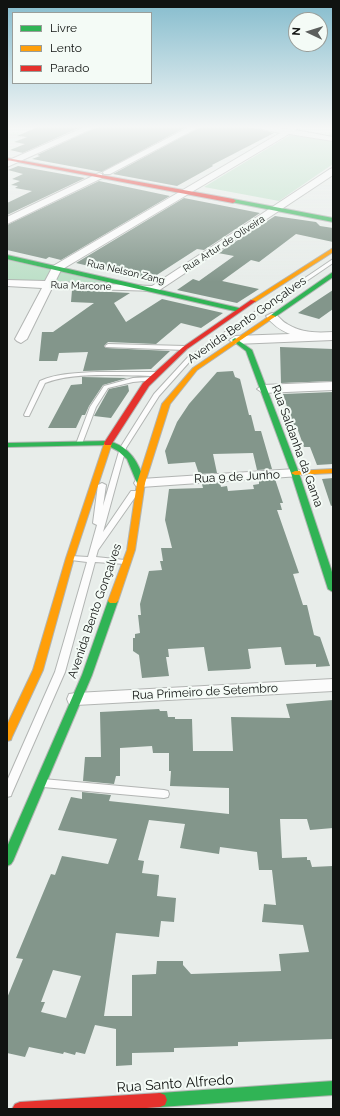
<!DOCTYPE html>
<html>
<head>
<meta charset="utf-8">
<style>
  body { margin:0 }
  #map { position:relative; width:340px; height:1116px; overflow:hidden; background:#e8edea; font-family:Raleway,sans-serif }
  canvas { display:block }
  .frame { position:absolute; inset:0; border:8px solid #101311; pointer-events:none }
  .legend { position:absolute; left:12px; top:12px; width:140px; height:72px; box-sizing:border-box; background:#f4fbf6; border:1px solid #999e9a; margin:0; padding:5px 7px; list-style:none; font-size:12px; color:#101311 }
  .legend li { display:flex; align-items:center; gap:8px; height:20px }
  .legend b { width:20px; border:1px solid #999e9a }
  .north { position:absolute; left:288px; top:12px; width:40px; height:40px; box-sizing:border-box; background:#f4fbf6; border:1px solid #999e9a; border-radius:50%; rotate:274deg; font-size:11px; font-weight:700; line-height:16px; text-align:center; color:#101311 }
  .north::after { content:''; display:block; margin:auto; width:14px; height:18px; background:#5c5f5d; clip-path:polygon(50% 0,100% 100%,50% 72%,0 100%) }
</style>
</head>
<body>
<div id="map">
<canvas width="340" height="1116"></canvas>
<div class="frame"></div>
<ul class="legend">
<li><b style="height:5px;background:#30b455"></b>Livre</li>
<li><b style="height:5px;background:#ff9f0a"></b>Lento</li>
<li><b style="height:5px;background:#e5322d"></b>Parado</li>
</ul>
<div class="north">N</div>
</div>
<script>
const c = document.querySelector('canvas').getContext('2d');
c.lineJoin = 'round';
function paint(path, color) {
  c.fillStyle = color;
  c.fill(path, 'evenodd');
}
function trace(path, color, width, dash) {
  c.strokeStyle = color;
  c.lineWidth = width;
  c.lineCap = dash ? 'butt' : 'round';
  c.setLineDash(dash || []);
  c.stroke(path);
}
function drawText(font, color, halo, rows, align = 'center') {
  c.font = font + ' Raleway,sans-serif';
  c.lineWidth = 4;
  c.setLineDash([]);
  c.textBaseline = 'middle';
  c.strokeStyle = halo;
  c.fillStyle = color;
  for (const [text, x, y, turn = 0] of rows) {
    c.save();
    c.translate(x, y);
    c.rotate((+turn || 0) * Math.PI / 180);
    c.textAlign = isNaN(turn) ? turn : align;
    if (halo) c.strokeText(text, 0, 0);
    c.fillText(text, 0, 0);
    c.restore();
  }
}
paint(new Path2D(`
  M290,135L333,141V164L279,201L204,187Z
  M7,260L109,283L7,280Z`), '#bde0c8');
paint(new Path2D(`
  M40,126H83L23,153L10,150L25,144L14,142L27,137L17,136Z
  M99,126H188L102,172L32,159L40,156L37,155Z
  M202,126H248L274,133L212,165L213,166L177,186L113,174Z
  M18,166L85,178L7,215V203L32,191L15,188L18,186L11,185L20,181L12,179L23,174L8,170Z
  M99,181L170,196L61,260L49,257L46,259L7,250V225Z
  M184,198L260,213L204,250L197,249L149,280L76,263Z
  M275,216L316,222L320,226L333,228V242L296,234L259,262L251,260L222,281L259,289L237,303L177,290L193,279L199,281L234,256L218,253Z
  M72,290L130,293L114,303L126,322L162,299L223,313L201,328L181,323L156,344L108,342L104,346L106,348L170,351L151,369L83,371L88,352L59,353L57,361H39L42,332H53L94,303L71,302Z
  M333,290V309L319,319L298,313Z
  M280,347L333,349V381L281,383Z
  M233,371L235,377L240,379L249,415H251L255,431H261L272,469L257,470L253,453L213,454L217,473L199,474L195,462L168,464L165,451L177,422L189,404L217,372Z
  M82,377L127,378L103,385L89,406L85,415H82L76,428H48L71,385L82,384Z
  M128,385L129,391L111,418L94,416L109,389Z
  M333,392V464L317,465L310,447H304L296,425H293L283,394Z
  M333,478V505L331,506L322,479Z
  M275,479L283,503H280L282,510H277L299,573L293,574L303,605H307L314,635L320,637L330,666L316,667V664L285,665L281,647L248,649L251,668L249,669L208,671L204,647L168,649L169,657H166L169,676L142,678L139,655L133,651V638H135V634L140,633L138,615H141L140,604L149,571L162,570L160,561H163L161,548H172L165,520L169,489L203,488L202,484L220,483L221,487L227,486L228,491L254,489L253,485L259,484V480Z
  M333,700V828L310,830L307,819H280L282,858L307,857V860H310L312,867L333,866V1039L238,1042V1046L174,1048V1052L132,1053V1065L116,1066V1029L95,1025L85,1054L76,1052L75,1055L64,1052L63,1054L29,1047L25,1057L7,1053V998L23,959L16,958L51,874L55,875L62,856L108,864L117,839L58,830L71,797L82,799V792L111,795L109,801L229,814V788L170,786L171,771H169V753H153L152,746L120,748V776H116L114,784L83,781L85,757H101L100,712L159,709L160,711H167L168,717H175V719H192L193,751H233L231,717L290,718L286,704ZM149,820L185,824L180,848L219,854L220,847L257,852L259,870H272L276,905L264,904L262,922L303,925L309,952L279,954L281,971L191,974L183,965V961H157L156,974L132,975V1016H104L116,933L159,937L161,921L174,922L176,898L157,896L159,875L142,873L144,861L138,860ZM53,970L81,976L66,1018L41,1012L45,1002H41Z`), '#83968b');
const lane = new Path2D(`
  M333,259V263L192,359L159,396L126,448L103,532L131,491H137L138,493L98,550L96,557L125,560L129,562L125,564L95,562L65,672L12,793L11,796L7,797V781L55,672L87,562L71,560L67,558L71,556L88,557L97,525L93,523L98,485L102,483L106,485L103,506L120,448L154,394L188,357Z
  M108,344L185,346L188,348L185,350L106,347L105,346Z
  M97,372H157L160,374L157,376C124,376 75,371 45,383L29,416H25L24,415L40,381C58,373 77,373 97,372Z
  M153,377L155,378V380L133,382L108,388L96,407L82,444L81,445H77L76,444L90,407L104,386L133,378Z
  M43,779L164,790L168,791L169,794L168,797L164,798L43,787L39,786L38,783L39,780Z`);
const street = new Path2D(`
  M87,126H98L7,167V161Z
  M191,126H201L110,174H104L103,172Z
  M249,126H268L286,129L291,126H301L295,130L333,137V141L289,134L61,270L55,282L152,286L330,169L333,168V175L158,291L52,288L27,339L21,343L17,341L15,339L42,288L7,286V280L45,281L53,266L280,133Z
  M99,173L102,174V178L7,224V217Z
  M272,313C278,314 281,321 287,324C302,333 316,333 333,332V340L235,344L229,340L235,336L290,334C280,330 273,325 266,316Z
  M333,382V390L263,393L257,389L263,385Z
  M295,469L300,470L302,473L300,476L141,487L136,486L134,483L136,480L141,479Z
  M333,679V691L76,705L69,704L67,699L69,694L76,693Z`);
const fast = new Path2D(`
  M233,199L333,218V222L231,202V200Z
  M7,255L239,308L242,310L239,312L7,259Z
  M333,272V277L275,317H271V315Z
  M235,338L252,350L299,473L333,575V592L328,589L291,473L246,351L233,341L232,340Z
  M108,441C130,446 139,463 145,483L144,485H141L137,483L127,459L118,451L107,445L7,447V443Z
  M113,598L118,601L92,675L13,861L11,864L7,866V847L82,675L108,601Z
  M333,1081V1095L160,1107L155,1105L153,1100L155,1095L160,1093Z`);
const slow = new Path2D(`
  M333,248V252L255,302L250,301Z
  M271,315L276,316L197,370L170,404L145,483L135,550L118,601L116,603H110L108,601L127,550L137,483L162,404L193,368Z
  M105,441H111L112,443L74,558L43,670L12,737L11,740L7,741V725L33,670L66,558Z
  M333,469V473L295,475L291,473L295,471Z`);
const jam = new Path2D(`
  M7,158L233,199L236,201L233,203L7,160Z
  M251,300L256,301L187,349L149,386L111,445H105L104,443L143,383L183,347Z
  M160,1093L165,1095L167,1100L165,1105L160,1107L133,1109H12L15,1104L20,1102Z`);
trace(lane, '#b2b5b3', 2);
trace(street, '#b2b5b3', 2);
trace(fast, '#b2b5b3', 2);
trace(slow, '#b2b5b3', 2);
trace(jam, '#b2b5b3', 2);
paint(lane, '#fcfcfc');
paint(street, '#fcfcfc');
paint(fast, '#30b455');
paint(slow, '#ff9f0a');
paint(jam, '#e5322d');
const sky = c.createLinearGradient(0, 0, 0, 282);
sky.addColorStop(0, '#85bccd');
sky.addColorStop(0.45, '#f5f7f6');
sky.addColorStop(1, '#f5f7f600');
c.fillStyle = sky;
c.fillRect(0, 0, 340, 282);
drawText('10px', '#101311', '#f4fbf6', [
  ["Rua Artur de Oliveira",224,244,-33],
  ["Rua Nelson Zang",126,272,13],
  ["Rua Marcone",81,286,2]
]);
drawText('12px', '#101311', '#f4fbf6', [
  ["Avenida Bento Gonçalves",247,320,-35],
  ["Rua Saldanha da Gama",297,446,70],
  ["Rua 9 de Junho",237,477,-3],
  ["Avenida Bento Gonçalves",95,611,-71],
  ["Rua Primeiro de Setembro",205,692,-3]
]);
drawText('14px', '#101311', '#f4fbf6', [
  ["Rua Santo Alfredo",175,1084,-4]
]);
</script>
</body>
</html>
